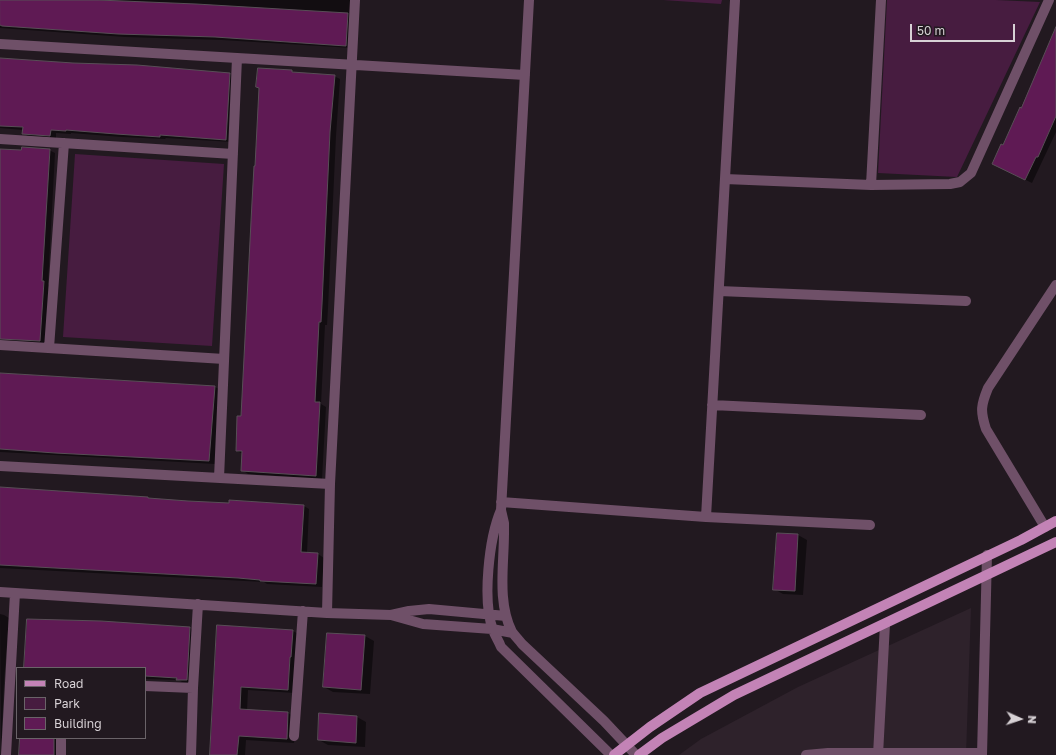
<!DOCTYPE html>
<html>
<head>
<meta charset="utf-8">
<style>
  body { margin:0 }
  #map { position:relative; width:1056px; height:755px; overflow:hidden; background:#221920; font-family:"Golos Text",sans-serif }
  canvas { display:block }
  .legend { position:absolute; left:16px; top:667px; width:130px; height:72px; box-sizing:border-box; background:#221920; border:1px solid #6a6368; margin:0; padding:5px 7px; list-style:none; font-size:12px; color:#d7d1d5 }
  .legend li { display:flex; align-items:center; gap:8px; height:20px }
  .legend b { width:20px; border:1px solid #6a6368 }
  .north { position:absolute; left:1000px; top:699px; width:40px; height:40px; -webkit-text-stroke:3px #221920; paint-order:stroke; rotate:93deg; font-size:11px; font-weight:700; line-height:16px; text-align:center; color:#d7d1d5 }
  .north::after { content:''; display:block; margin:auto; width:14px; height:18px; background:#d7d1d5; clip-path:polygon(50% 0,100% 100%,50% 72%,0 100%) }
  .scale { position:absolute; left:910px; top:24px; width:105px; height:18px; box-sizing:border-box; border:2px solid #d7d1d5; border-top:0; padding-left:5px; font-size:12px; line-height:14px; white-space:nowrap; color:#d7d1d5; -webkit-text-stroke:3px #221920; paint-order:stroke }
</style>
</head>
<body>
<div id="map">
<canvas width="1056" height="755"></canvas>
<ul class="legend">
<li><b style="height:5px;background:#c383b6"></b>Road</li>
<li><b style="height:11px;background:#471c40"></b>Park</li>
<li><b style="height:11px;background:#5f1a54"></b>Building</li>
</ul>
<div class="north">N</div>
<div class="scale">50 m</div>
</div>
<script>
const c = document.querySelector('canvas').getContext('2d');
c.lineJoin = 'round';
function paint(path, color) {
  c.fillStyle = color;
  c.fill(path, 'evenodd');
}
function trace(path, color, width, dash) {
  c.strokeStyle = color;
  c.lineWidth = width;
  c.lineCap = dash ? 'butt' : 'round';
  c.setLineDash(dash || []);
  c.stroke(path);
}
paint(new Path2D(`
  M971,608L966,755H679L701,739L798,687Z`), '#2e222b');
paint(new Path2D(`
  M663,0H722L721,4Z
  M887,0H996L1040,2L957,177L878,173Z
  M75,154L224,164L212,346L63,337Z`), '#471c40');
paint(new Path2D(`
  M0,0H356L352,48L222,40L125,37L0,28Z
  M1056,29V132L1032,183L999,167L1003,147Z
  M0,59L230,74L235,77L232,142L166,138L165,139L122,137L71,133V134L56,133V138L29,137L23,133V130L0,128Z
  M292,71L296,73L334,76L340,79L336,136L328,308L327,325H325L321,404L326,407L322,479L248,474L242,470L243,454L237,451Z
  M0,150L22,151L49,150L55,153L48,284L49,285L46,344L0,346Z
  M0,373L215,387L221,390L215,464L0,452Z
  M0,488L148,498L152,500L188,502L304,506L309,509L307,553L318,554L324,558L322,587L267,584L264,582L245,581L0,568Z
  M798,535L807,540L803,595L783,594L774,589Z
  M0,614L4,615L9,618L4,682L1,755Z
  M218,626L293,631L300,635L295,693L248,690L247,711L288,713L295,717L294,743L246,740L245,755H211Z
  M190,628L195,631L192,682H182L179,680L145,679V668H25Z
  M365,636L374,641L370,694L333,692L324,687Z
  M320,715L357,717L366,722L365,747L328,745L319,740Z
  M21,738H60L59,755H20Z`), '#0007');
const building = new Path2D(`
  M0,0H98L196,4L348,13L346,46L215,37L118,34L2,26L0,25Z
  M1056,27V116L1038,157H1036L1025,180L992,164L1001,144L1003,145L1020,107L1021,108Z
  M0,58L73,63L137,65L230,73L226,140L160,135V137L116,134L66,130V131L51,130L50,136L22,134L23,127L0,126Z
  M258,68L292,70V72L335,75L330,132L322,304L321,322H319L315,402H320L316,476L241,471L242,451H236L237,416H241L252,202L254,166H255L259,88L256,87Z
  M22,147L50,149L42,281H44L40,341L0,339V149L21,150Z
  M0,373L215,386L209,461L55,453L0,449Z
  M0,487L148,497V498L188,501L229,503V500L304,505L301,552L318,553L316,584L260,581V580L238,578L0,565Z
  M777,533L798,534L795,591L773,590Z
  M27,619L101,621L190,627L187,680H176L177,678L145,676V668H24Z
  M217,625L293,630L291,657H290L288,690L241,687L240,709L288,712L287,739L239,736L237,755H210Z
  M327,633L365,635L361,690L323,687Z
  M319,713L357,716L356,743L318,740Z
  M20,738H54V755H19Z`);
paint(building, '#5f1a54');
trace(building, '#584e56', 1);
trace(new Path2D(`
  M529,0L501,510L504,523V533C504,565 497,602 512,632C515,636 519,640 522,644L604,721L636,755
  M0,44L525,75
  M0,139L233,154
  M725,179L871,185L950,184L960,182L971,173L1049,0
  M871,185L881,0
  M719,291L966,301
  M0,345L224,359
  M49,348L64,143
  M712,405L921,415
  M0,466L330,484
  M219,478L237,58
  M501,502L706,517L870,525
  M501,510C489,538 482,601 493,630C495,636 499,641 501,647L611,755
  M706,517L735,0
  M1045,527L986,429C980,411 981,405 988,388L1056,285
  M0,592L327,613L391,615L409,611L429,609L506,616
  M327,613L330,484L355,0
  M391,615L423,624L492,629L513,633
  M145,686L193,688
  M294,736L303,611
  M6,755L15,593
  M61,755V738
  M191,755L193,688L198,604
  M806,755L828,753H982
  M878,755L885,624
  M982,755L987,555`), '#6f5068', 10);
trace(new Path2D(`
  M614,755L650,727L700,693L1021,540L1056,521
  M639,755L662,738L734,695L1056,542`), '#c383b6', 10);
</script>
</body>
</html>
